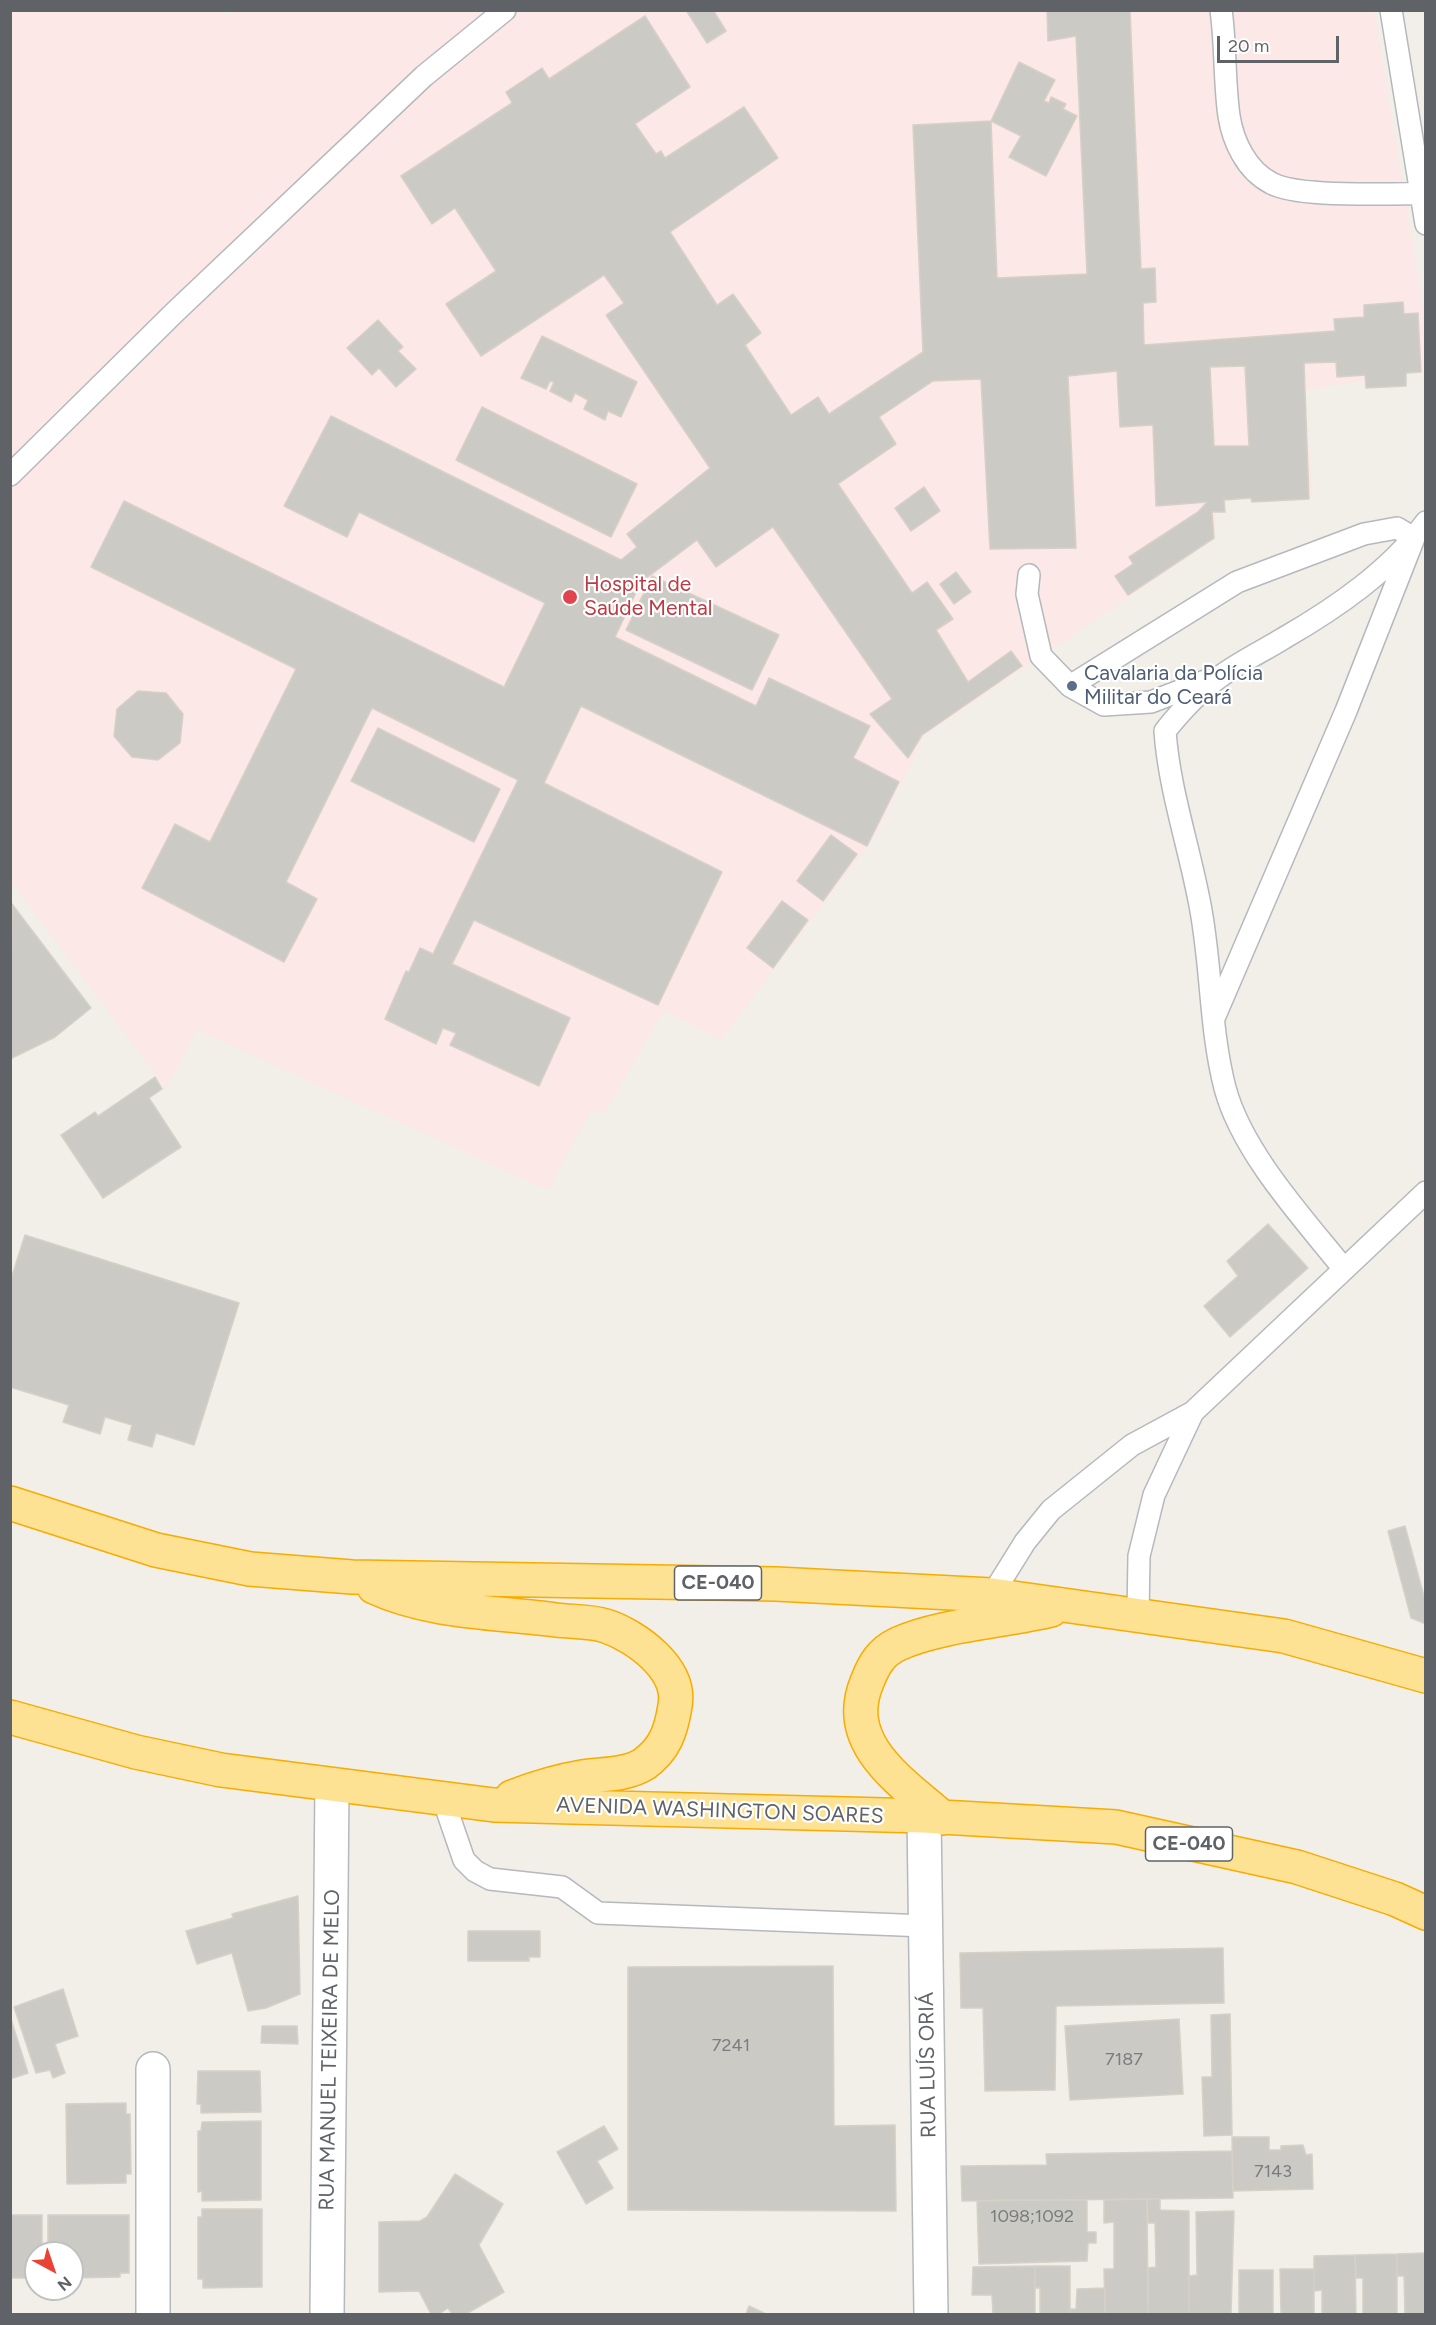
<!DOCTYPE html>
<html>
<head>
<meta charset="utf-8">
<style>
  body { margin:0 }
  #map { position:relative; width:1436px; height:2325px; overflow:hidden; background:#f1efe8; font-family:Figtree,sans-serif }
  canvas { display:block }
  .frame { position:absolute; inset:0; border:12px solid #5f6368; pointer-events:none }
  .north { position:absolute; left:24px; top:2241px; width:60px; height:60px; box-sizing:border-box; background:#fff; border:2px solid #bfc1c3; border-radius:50%; rotate:140deg; font-size:16px; font-weight:700; line-height:24px; text-align:center; color:#5f6368 }
  .north::after { content:''; display:block; margin:auto; width:21px; height:27px; background:#ea4335; clip-path:polygon(50% 0,100% 100%,50% 72%,0 100%) }
  .scale { position:absolute; left:1217px; top:36px; width:122px; height:27px; box-sizing:border-box; border:3px solid #5f6368; border-top:0; padding-left:8px; font-size:18px; line-height:21px; white-space:nowrap; color:#5f6368; -webkit-text-stroke:4px #fff; paint-order:stroke }
</style>
</head>
<body>
<div id="map">
<canvas width="1436" height="2325"></canvas>
<div class="frame"></div>
<div class="north">N</div>
<div class="scale">20 m</div>
</div>
<script>
const c = document.querySelector('canvas').getContext('2d');
c.lineJoin = 'round';
function paint(path, color) {
  c.fillStyle = color;
  c.fill(path, 'evenodd');
}
function trace(path, color, width, dash) {
  c.strokeStyle = color;
  c.lineWidth = width;
  c.lineCap = dash ? 'butt' : 'round';
  c.setLineDash(dash || []);
  c.stroke(path);
}
function drawText(font, color, halo, rows, align = 'center') {
  c.font = font + ' Figtree,sans-serif';
  c.lineWidth = 4.5;
  c.setLineDash([]);
  c.textBaseline = 'middle';
  c.strokeStyle = halo;
  c.fillStyle = color;
  for (const [text, x, y, turn = 0] of rows) {
    c.save();
    c.translate(x, y);
    c.rotate((+turn || 0) * Math.PI / 180);
    c.textAlign = isNaN(turn) ? turn : align;
    if (halo) c.strokeText(text, 0, 0);
    c.fillText(text, 0, 0);
    c.restore();
  }
}
paint(new Path2D(`
  M223,10L228,17L238,10L1374,11L1425,320V371L1304,390L1313,496L1216,500V538L925,735L875,837L720,1040L664,1010L604,1114L592,1109L548,1190L197,1030L166,1089L11,881V11Z`), '#fce8e6');
const building = new Path2D(`
  M686,10H713L726,31L707,43Z
  M1047,10H1130L1141,269L1155,268L1156,302L1143,303L1144,345L1335,331L1334,319L1364,317V305L1403,302L1404,314L1418,313L1421,372L1406,373V386L1366,388L1365,375L1337,377L1336,362L1304,363L1309,499L1252,502L1251,498L1224,500L1225,512H1212L1214,538L1128,595L1115,576L1133,564L1129,557L1198,512L1207,502L1156,506L1153,425L1120,427L1117,371L1068,376L1076,548L990,549L981,379L933,381L879,417L896,444L838,484L912,593L927,582L953,619L936,630L968,682L1011,651L1022,666L922,735L908,758L870,714L892,699L773,527L716,567L697,540L641,582L615,637L756,706L769,678L870,726L853,758L899,782L867,846L581,706L544,783L722,872L658,1005L474,920L452,964L570,1018L539,1086L450,1045L456,1033L443,1028L436,1044L385,1019L406,971L409,972L420,948L433,954L518,780L372,708L286,882L317,899L284,962L142,888L175,824L210,842L296,669L91,567L124,501L504,687L545,603L359,512L347,537L284,506L331,416L621,560L637,547L627,534L710,468L606,315L624,303L604,275L481,356L446,304L496,271L455,208L432,224L401,176L512,103L506,92L542,68L549,79L645,16L690,87L635,124L656,154L661,151L665,158L744,107L778,158L670,232L717,305L733,294L761,333L745,345L791,415L818,397L829,414L923,352L913,125L991,121L997,278L1087,274L1076,36L1048,41ZM1245,366L1249,446H1214L1210,367Z
  M1019,62L1055,80L1044,101L1049,103L1051,97L1066,104L1063,109L1077,116L1046,176L1009,157L1021,136L991,121Z
  M378,320L403,347L398,351L416,369L396,387L379,368L372,375L347,348Z
  M542,336L637,382L621,417L608,411L605,420L584,409L588,400L575,393L571,402L550,391L554,382L550,381L546,389L521,378Z
  M482,407L637,484L611,537L456,460Z
  M924,487L940,511L911,531L895,508Z
  M956,572L971,592L954,604L940,584Z
  M652,576L779,635L752,690L626,630Z
  M138,691L166,693L183,714L180,743L158,760L132,757L114,736L117,709Z
  M378,728L500,789L474,842L351,781Z
  M831,835L857,854L823,901L797,881Z
  M782,901L808,920L773,968L747,948Z
  M12,904L91,1008L55,1037L10,1059Z
  M155,1077L162,1089L149,1098L181,1147L103,1198L61,1135L95,1112L98,1116Z
  M1268,1224L1308,1268L1230,1337L1204,1306L1238,1276L1227,1261Z
  M25,1235L239,1303L194,1445L156,1433L152,1447L128,1440L132,1425L105,1417L100,1434L63,1422L69,1405L10,1387V1282Z
  M1405,1526L1426,1604V1624L1411,1618L1388,1531Z
  M298,1896L300,1994L266,2008L248,2011L232,1953L197,1964L186,1931L233,1918L232,1914Z
  M468,1931H540V1957H529V1961H468Z
  M1223,1948L1224,2003L1056,2006L1055,2090L985,2091L983,2008H961L960,1953Z
  M833,1966L834,2126L895,2125L896,2211L628,2210V1967Z
  M63,1989L78,2036L55,2044L65,2073L53,2078L50,2070L36,2073L14,2007Z
  M1230,2014L1232,2135L1204,2136L1202,2077H1212L1211,2015Z
  M10,2016L28,2073L10,2079Z
  M1179,2019L1183,2094L1070,2100L1065,2026Z
  M262,2026H297L298,2044L261,2043Z
  M198,2071H260L261,2112L201,2113V2104H197Z
  M126,2103V2114H130L131,2174H126V2183L67,2184L66,2104Z
  M261,2121V2200L202,2201V2191L198,2192V2131H201L202,2122Z
  M604,2126L618,2149L597,2161L613,2188L586,2204L557,2152Z
  M1232,2137H1269V2150H1281V2146L1303,2145L1306,2155L1312,2154L1313,2189L1233,2191Z
  M1232,2151L1233,2198L962,2201L961,2166L1047,2165L1046,2154Z
  M455,2174L503,2204L479,2245L504,2292L466,2314H452L448,2308L439,2314H431L419,2291L379,2292V2222L420,2221L427,2217Z
  M1147,2199H1160V2210L1189,2211V2314H1148V2268L1156,2267L1155,2223H1148Z
  M1147,2199L1148,2314H1105L1104,2269H1114V2222L1104,2223V2200Z
  M1005,2200H1087V2232H1096V2243H1088L1087,2261L979,2264L977,2201Z
  M202,2209H262V2287L203,2288V2279H198V2217H202Z
  M1234,2211L1231,2314H1189V2276L1197,2275L1196,2212Z
  M10,2215H42V2253H36V2274H33V2278H10Z
  M48,2215H129V2273H120V2277L72,2278V2253H48Z
  M1426,2253V2314H1405L1404,2276H1397V2254Z
  M1397,2254V2314H1363V2278H1356L1355,2255Z
  M1355,2255L1356,2314H1322V2290L1314,2291V2256Z
  M1035,2266H1070V2314H1040V2288H1035Z
  M1035,2266V2314H993L992,2295H972L973,2267Z
  M1280,2269H1314V2314H1281Z
  M1239,2270H1273V2314H1239Z
  M1105,2288V2314H1070V2309H1076L1077,2289Z
  M749,2306L766,2314H746Z`);
paint(building, '#cccac5');
trace(building, '#d6d1c6', 1.5);
const lane = new Path2D(`
  M1221,10C1226,45 1224,81 1229,116C1233,141 1246,170 1271,183C1298,198 1386,193 1421,194
  M1391,10L1426,224
  M10,475L175,312L424,76L505,10
  M1029,575L1027,594L1041,656L1070,686L1104,705L1151,702L1208,680
  M1070,686L1237,582L1364,534L1397,528L1414,538L1346,711L1214,1018
  M1344,1269C1303,1218 1242,1152 1225,1088C1209,1026 1212,962 1199,900C1188,843 1169,788 1165,731C1181,711 1199,691 1221,676C1240,662 1263,651 1284,638C1336,608 1390,571 1426,522
  M992,1595L1025,1542L1051,1510L1132,1445L1193,1412L1426,1192
  M1138,1615L1139,1556L1154,1495L1193,1412
  M443,1799L464,1860L475,1871L490,1879L562,1887L598,1913L926,1926`);
const street = new Path2D(`
  M924,1816L931,2314
  M153,2069V2314
  M327,2314L332,1785`);
const highway = new Path2D(`
  M10,1503L156,1550L250,1569L352,1577L776,1584L992,1595L1284,1636L1426,1676
  M374,1587C430,1613 496,1612 556,1620C572,1622 591,1621 606,1626C636,1636 682,1669 675,1706C671,1731 665,1749 644,1764C627,1775 602,1774 582,1777C558,1781 535,1788 512,1797
  M10,1717L136,1752L221,1770L494,1805L924,1816L1116,1827L1297,1867L1395,1899L1426,1913
  M943,1818C902,1782 841,1744 867,1682C874,1664 881,1652 898,1644C939,1625 1006,1621 1051,1610`);
trace(lane, '#b5b8bc', 24);
trace(street, '#b5b8bc', 36);
trace(highway, '#f9ab00', 36);
trace(lane, '#fff', 21);
trace(street, '#fff', 33);
trace(highway, '#fde293', 33);
for (const [x, y, r, color] of [
  [570,597,8,"#e0444e"],
  [1072,686,6,"#5c6f8a"]
]) {
  const dot = new Path2D();
  dot.arc(x, y, r, 0, 2 * Math.PI);
  c.fillStyle = color;
  c.fill(dot);
  trace(dot, '#fff', 2);
}
drawText('18px', '#7a7d7f', null, [
  ["7241",731,2046],
  ["7187",1124,2060],
  ["7143",1273,2172],
  ["1098;1092",1032,2217]
]);
for (const [x, y, w] of [
  [718,1583,87],
  [1189,1844,87]
]) {
  const box = new Path2D();
  box.roundRect(x - w / 2, y - 17, w, 34, 4.5);
  c.fillStyle = '#fff';
  c.fill(box);
  trace(box, '#5f6368', 1.5);
}
drawText('bold 20px', '#5f6368', null, [
  ["CE-040",718,1583],
  ["CE-040",1189,1844]
]);
drawText('21px', '#be3a42', '#fff', [
  ["Hospital de",584,585],
  ["Saúde Mental",584,609]
], 'left');
drawText('21px', '#4e5e75', '#fff', [
  ["Cavalaria da Polícia",1084,674],
  ["Militar do Ceará",1084,698]
], 'left');
drawText('21px', '#5f6368', '#fff', [
  ["AVENIDA WASHINGTON SOARES",720,1811,2],
  ["RUA MANUEL TEIXEIRA DE MELO",330,2050,-89],
  ["RUA LUÍS ORIÁ",928,2065,-91]
]);
</script>
</body>
</html>
